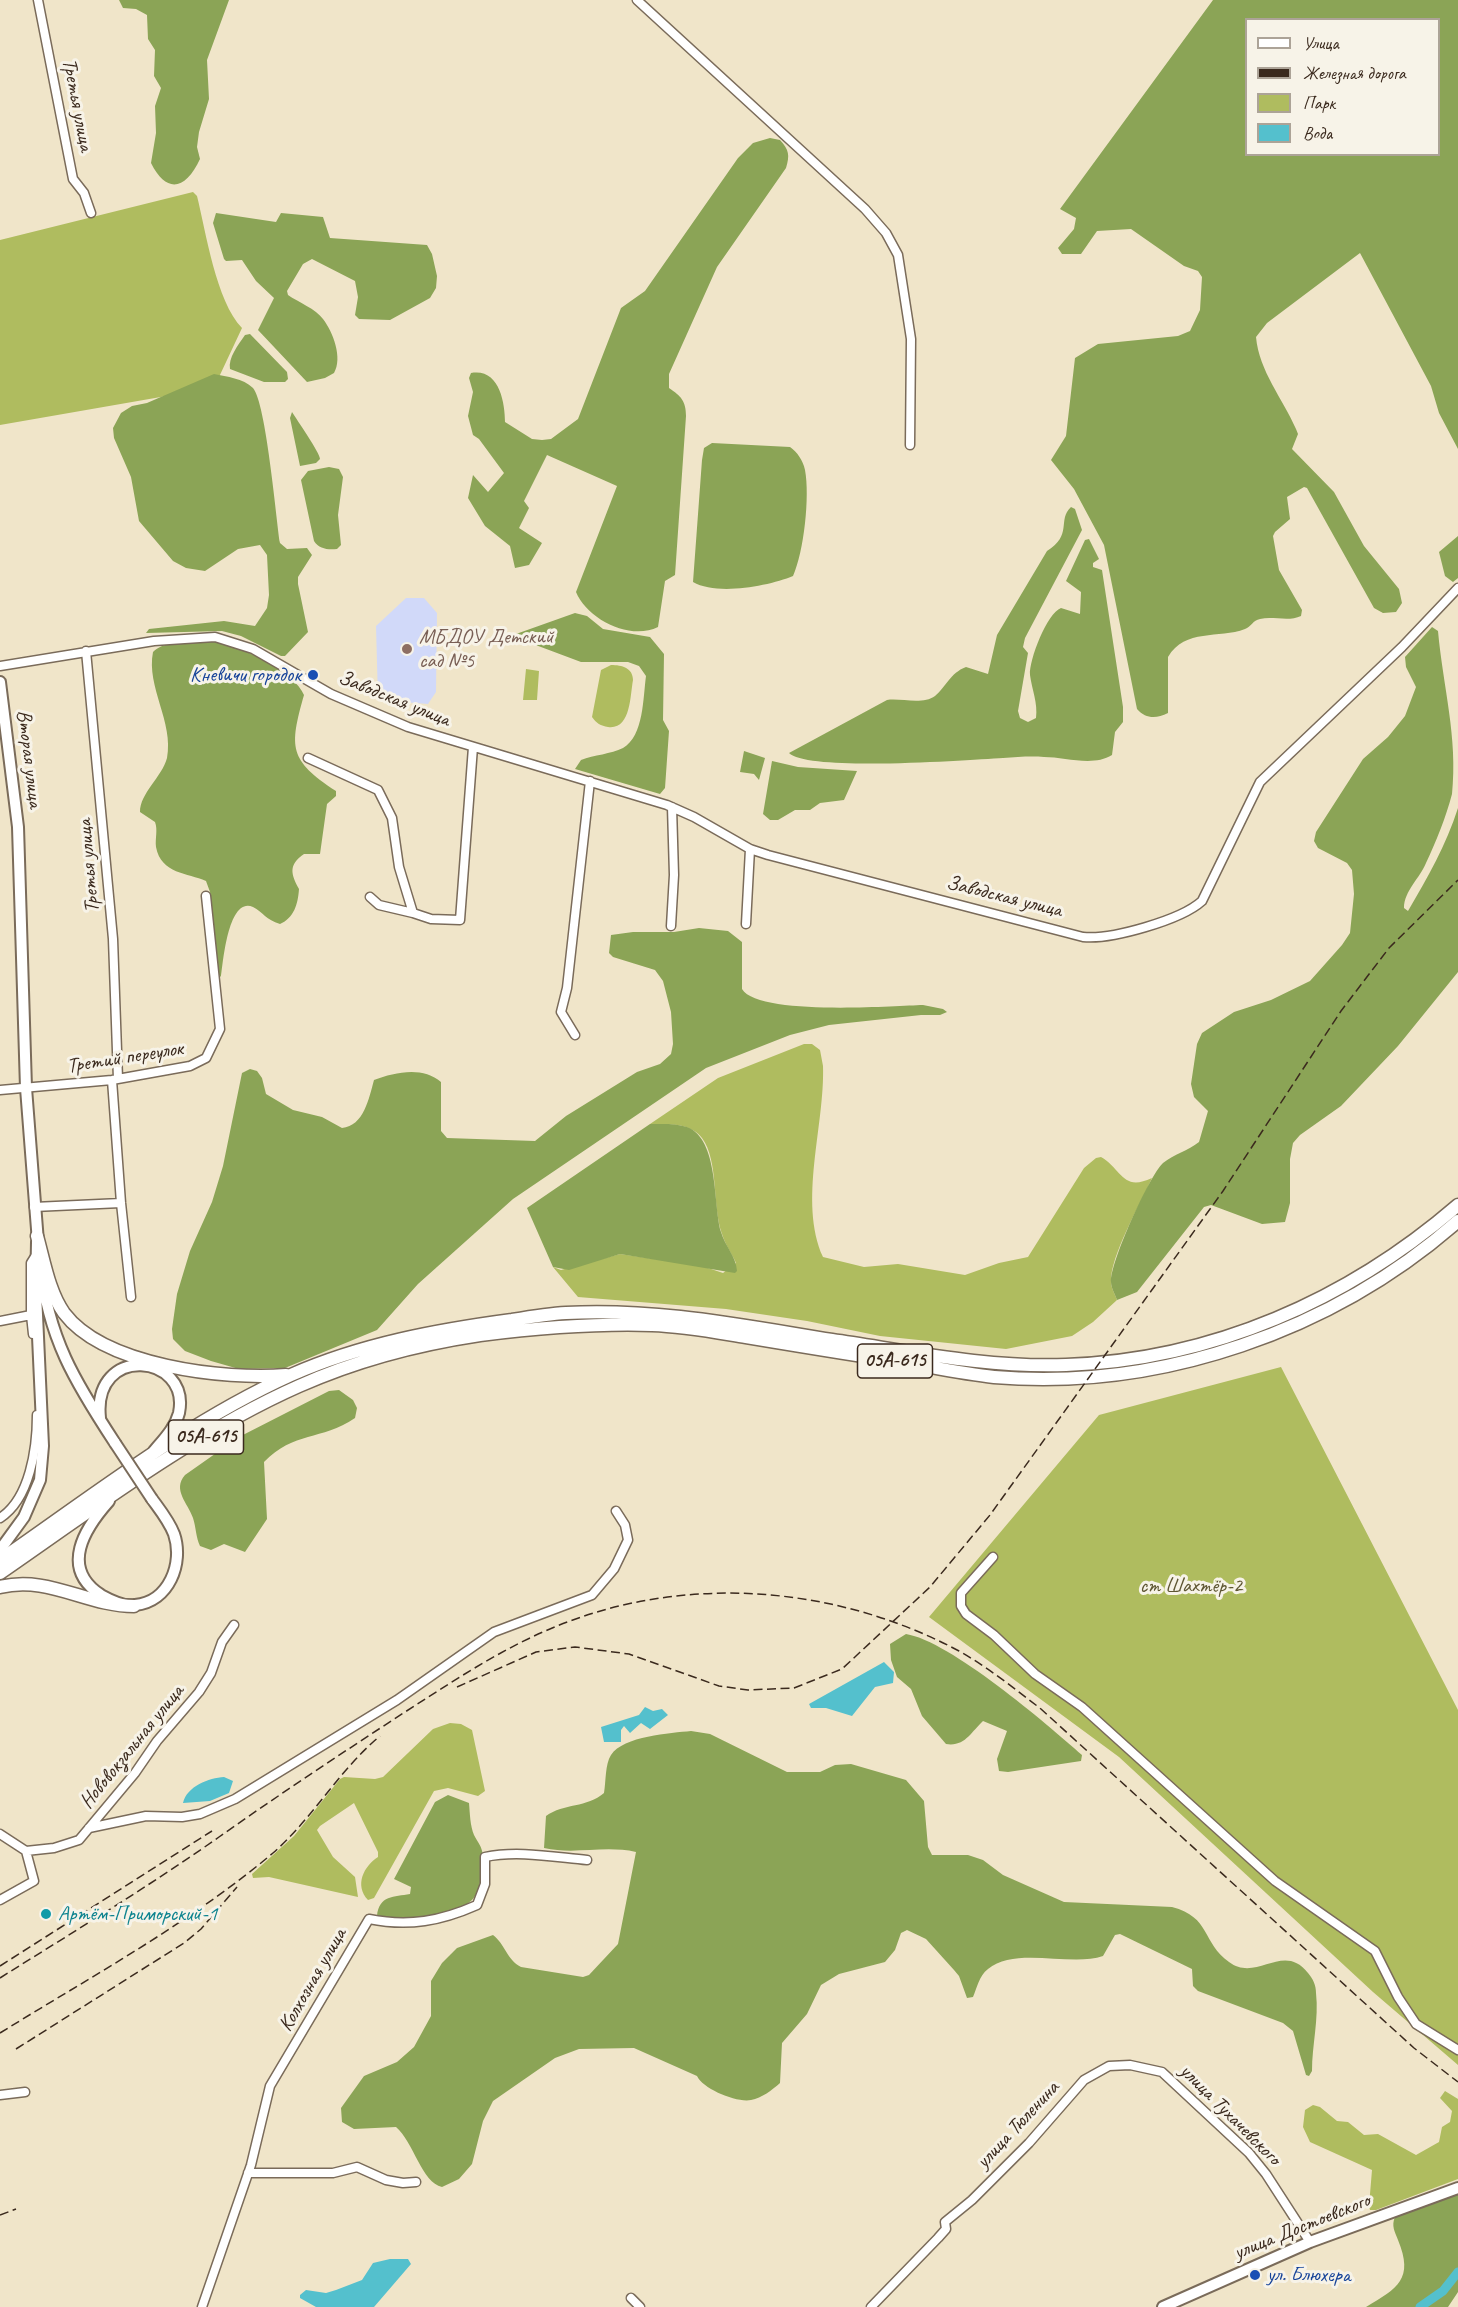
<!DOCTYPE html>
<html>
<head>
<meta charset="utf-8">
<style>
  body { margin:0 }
  #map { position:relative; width:1458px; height:2307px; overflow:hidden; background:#f0e5c9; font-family:Caveat,sans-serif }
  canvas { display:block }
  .legend { position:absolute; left:1245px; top:18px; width:195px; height:138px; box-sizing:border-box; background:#f7f3e8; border:2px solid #aca397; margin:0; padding:8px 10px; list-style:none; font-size:18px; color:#3b2a1e }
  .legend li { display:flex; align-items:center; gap:12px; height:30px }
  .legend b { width:30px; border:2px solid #aca397 }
</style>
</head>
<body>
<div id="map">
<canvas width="1458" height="2307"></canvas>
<ul class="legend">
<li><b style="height:8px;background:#fff"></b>Улица</li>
<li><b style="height:8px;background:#3b2a1e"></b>Железная дорога</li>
<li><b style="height:16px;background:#afbc5f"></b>Парк</li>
<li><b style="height:16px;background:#54c0cd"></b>Вода</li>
</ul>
</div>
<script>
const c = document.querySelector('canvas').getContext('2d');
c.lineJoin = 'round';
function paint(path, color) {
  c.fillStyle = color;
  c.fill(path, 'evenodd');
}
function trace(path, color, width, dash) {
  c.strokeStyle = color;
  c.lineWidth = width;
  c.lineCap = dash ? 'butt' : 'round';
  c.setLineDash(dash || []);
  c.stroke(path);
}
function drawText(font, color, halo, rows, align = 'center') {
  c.font = font + ' Caveat,sans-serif';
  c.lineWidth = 6;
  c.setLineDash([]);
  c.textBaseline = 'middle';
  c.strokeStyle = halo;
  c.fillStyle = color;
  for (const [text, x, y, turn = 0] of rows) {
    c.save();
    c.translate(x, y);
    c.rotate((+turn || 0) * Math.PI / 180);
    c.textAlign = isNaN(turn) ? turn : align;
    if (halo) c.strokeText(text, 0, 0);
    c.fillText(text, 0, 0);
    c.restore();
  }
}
paint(new Path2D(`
  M406,598H424L437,613L436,692L428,704L378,700L376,626Z`), '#d1d9f9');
paint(new Path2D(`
  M193,192L197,196C206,232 216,301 242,328L219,377L178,394L0,425V240Z
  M611,665C622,665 633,668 633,680C630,696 631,730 608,727C601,726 596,723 592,717L601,670Z
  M526,669L539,671L537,700H523Z
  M804,1044H812L820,1050L823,1066C825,1126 798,1201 823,1257L864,1267L898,1264L965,1275L999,1263L1028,1257L1084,1168L1096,1158L1101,1157C1122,1169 1122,1192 1152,1178C1141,1203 1110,1256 1111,1282C1111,1288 1115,1294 1117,1300L1093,1322L1072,1336L1006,1349L880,1336L807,1321L726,1309L578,1297L553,1267L561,1270L620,1254L702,1266L723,1273L736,1263C732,1254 725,1244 722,1234C712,1207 719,1161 702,1138C690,1122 667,1124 650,1124L718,1078Z
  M1281,1367L1458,1710V2065L1373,1992L1119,1757L929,1617L1099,1415Z
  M450,1723L461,1724L472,1730L485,1791L478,1796L448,1788L434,1791L374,1898L368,1900C354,1885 364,1866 378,1857V1852L354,1803L320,1826L317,1830L333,1857L355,1877L358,1897L269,1877L253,1878L252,1874L294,1836L340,1779L344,1777L375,1779L383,1777L433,1729Z
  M1445,2091L1458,2099V2179L1376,2210H1370L1369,2206L1372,2170L1310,2142L1303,2127L1305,2110L1313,2105L1320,2107L1337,2121L1348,2122L1364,2135L1378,2134L1416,2155L1439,2142L1442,2127L1450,2122L1452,2111L1440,2098Z`), '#afbc5f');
paint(new Path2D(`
  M119,0H229L207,60L209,99L199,132L197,147L200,159C186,189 167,195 151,163L156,133L155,106L161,88L154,76L155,50L148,39L147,15L136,9L123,8Z
  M1213,0H1458V449L1439,413L1431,386L1360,253L1267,323L1256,337C1259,371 1283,399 1296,429L1298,434L1292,449L1334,492L1364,546L1399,589L1402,603L1396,612L1383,613L1374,608L1307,488L1304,487L1287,497L1290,519L1275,532L1273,536L1279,570L1302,610L1301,616C1289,622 1273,616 1260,619C1253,620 1251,627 1245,629C1219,639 1185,628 1168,657V713C1156,719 1146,719 1137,709L1104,545L1074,489L1051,460L1066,436L1075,358L1098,344L1178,336L1190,331L1200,310L1202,277L1198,271L1184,266L1131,229L1097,231L1081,254H1062L1058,248L1074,229L1076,218L1060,209ZM1246,20H1438V154H1246Z
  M770,138L780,140C789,150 790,155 786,168L717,267L669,374V388C681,396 686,401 686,416L675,575L665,581L658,627C630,641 587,619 576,592L617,486L547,455L524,501L529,508L519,528L542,543L529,565L515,568L510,546L485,526L468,498L473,475L488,492L504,473L479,439L473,435L468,416L473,392L469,378L471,373C499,368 505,402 505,422L532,439L542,440L551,439L578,419L621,308L645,291L738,158L753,143Z
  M216,213L276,222L281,213L323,217L330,238L427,245L432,254L437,276L436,288L430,298L390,320L359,319L355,315L358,297L355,281L312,259L303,264L287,291L288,295C298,302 316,309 323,319C333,332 343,358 334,373L325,378L307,382L258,330L274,298L256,281L242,260L226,261L224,259L213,223Z
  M250,334L287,372L288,379L285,382H264L230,369C228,358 238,345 245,335Z
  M214,374C227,377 243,378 253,388C266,403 276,517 280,543L287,549L307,548L312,555L298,577V584L308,632L285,656H281L241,636L222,631L146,633L149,629L224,621L255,626L267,608L269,595L267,555L260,545L238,549L205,571L186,568L173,561L139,521L131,477L114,438L113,428L121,413L132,406L147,403Z
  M292,412C297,420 320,453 320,459L316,463L300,466L290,418Z
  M712,443L790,447C797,452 803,460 805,470C810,496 804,552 793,576C769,586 717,596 693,582L702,460L704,448Z
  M329,467L339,469L343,477L338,515L341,545L337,549C328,550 319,549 314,541L301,480L308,471Z
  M1071,507L1075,509L1082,530L1025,638L1023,647L1028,653L1018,711L1020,718L1028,722L1036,718C1038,703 1032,690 1030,675C1029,660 1047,613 1061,608L1080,614L1081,592L1066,581L1085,540L1089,539L1099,559L1093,563V567L1102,570L1123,707V722L1115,732L1112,755C1093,767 1065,757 1044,757C1031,756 1017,757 1003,758C969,760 808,772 789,753L887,700C901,698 923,705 935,696C946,687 950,673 966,667L988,674L997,635L1047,551C1073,535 1057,520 1071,507Z
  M1458,536V578L1453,582L1445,576L1439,552Z
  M575,613L587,616L603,629L650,637L664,654L663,720L669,731L665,788L660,794L575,769L581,760C594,755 611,754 623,748C644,736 643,697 646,676L639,666L628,662H581L517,638L516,634Z
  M1432,627L1438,631C1443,687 1458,737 1452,794C1446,817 1436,842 1426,863C1420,878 1404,891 1404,908L1408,911C1428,877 1446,845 1458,808V972L1398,1046L1341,1106L1300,1135L1293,1143L1290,1159V1203L1285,1222L1262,1224L1211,1205L1204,1207L1137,1292L1117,1300C1115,1294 1111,1288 1111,1282C1110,1263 1149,1176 1163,1163C1174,1154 1188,1151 1199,1142L1208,1111L1194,1097L1191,1084L1197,1044L1202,1033L1234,1012L1271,1000L1310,981L1342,945L1350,933L1354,894L1352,870L1347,863L1318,848L1314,841L1316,832L1363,759L1388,737L1405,716L1416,687L1406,667L1405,657Z
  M192,642C200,642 209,641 216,642C241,646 295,672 304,695C289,748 289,760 336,791V796L327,804L320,854H304C288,865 291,874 299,889C298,904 294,918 280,924C266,920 263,912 253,907C228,896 223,964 221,977L217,973L210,892L206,881C188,873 161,874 156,847C155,838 158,830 155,822L140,812C140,793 162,777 167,758C174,722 146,687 153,652C163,642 179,643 192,642Z
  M744,751L765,758L759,780L754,774L740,772Z
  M772,761L798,767L857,771L844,800L820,803L810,810H795L778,820H770L763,814Z
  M699,928L728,931L742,942V989C758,1016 891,1006 923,1005L943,1009L947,1012L940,1015H921L829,1025L790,1035L706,1068L513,1199L418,1284L377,1330L285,1368L239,1369L211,1361L185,1351L173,1339L172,1329L177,1294L190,1251L212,1202L223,1166L242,1073L250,1069L257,1071L262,1078L266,1094L293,1110L322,1117L342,1128C364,1126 369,1098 374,1080C395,1072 423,1066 441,1082V1131L447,1138L535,1141L566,1116L637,1072L660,1064L671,1054L673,1044L671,1012L663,981L655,970L613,957L609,953L611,935L633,932H674Z
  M650,1124C662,1124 675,1123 687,1127C719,1139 713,1204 721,1232C725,1246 736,1256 737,1271L735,1273L620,1254L569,1270L553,1267L527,1208Z
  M339,1390L353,1400L357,1408L355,1418C321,1441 294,1431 264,1462L267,1519L245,1552L224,1544L211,1550L200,1546C196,1538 196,1527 193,1518C188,1503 172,1490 185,1475L239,1437L329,1391Z
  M906,1634C950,1641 1047,1724 1082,1755L1081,1761L1008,1772L999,1771L997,1759L1007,1731L983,1721C971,1732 965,1747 946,1744L922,1716L911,1689L897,1677L891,1660L890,1644Z
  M691,1731L710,1734L787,1772H820L835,1765L851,1764L906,1780L924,1801L928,1847L932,1855H968L983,1860L1003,1875L1064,1902L1172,1907C1211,1917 1202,1943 1229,1962C1257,1983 1283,1941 1308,1973C1313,1979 1316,1985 1316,1993C1319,2019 1312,2045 1312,2071L1309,2076L1306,2075L1293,2031L1283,2023L1198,1991L1193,1986L1192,1969L1120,1934L1115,1935L1103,1956C1071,1967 1015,1946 988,1969C979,1976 977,1988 973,1997L967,1998L959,1976L954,1970L926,1939L907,1930L901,1933L895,1950L885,1962L839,1974L821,1985L807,2014L782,2043L780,2083C772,2090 762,2098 751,2100C737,2103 703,2089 697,2076L634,2048L579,2049L555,2058L493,2101L483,2121L472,2164L459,2179L442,2187C422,2183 413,2141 396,2127L354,2129L342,2122L341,2108L364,2076L397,2062L414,2047L431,2016V1981L442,1963L457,1948L493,1935C505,1944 507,1960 521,1967L583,1977L589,1975L618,1944L636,1852C604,1845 575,1855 544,1848L546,1816C564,1803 587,1808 604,1793C606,1782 605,1764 611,1755C623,1736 671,1733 691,1731Z
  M448,1795L469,1803C470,1814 470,1825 474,1835C478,1843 482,1846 483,1856C483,1868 481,1891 472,1900C450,1919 404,1923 377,1916C379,1895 394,1897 410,1894L411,1887L394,1879L435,1802Z
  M1458,2193V2292L1448,2307H1366C1398,2288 1414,2279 1398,2240C1395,2232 1391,2226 1395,2217Z`), '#8ba456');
paint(new Path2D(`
  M884,1662L894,1672L893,1683L875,1687L852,1716L826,1708H811L809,1704Z
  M645,1707L653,1711L662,1709L668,1715L650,1729L641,1723L630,1733L624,1726L621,1730V1742H604L601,1727L639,1715Z
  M224,1777L233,1781L229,1793L210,1801L183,1803C187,1786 209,1778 224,1777Z
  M390,2259H408L411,2264L374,2307H316L300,2298V2295L306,2290L326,2293L336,2290L362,2280L373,2263Z`), '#54c0cd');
trace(new Path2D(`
  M1420,2307L1443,2291L1458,2272`), '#54c0cd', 9);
const minor = new Path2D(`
  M38,0L73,179L84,193L91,213
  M637,0L865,209L886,233L898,255L911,339L910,445
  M86,651L113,939L118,1079
  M0,666L154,641L215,637L253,649L331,694L408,727L667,805L694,817L750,849L768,855L1083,937C1111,940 1181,920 1202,901L1260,782L1402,647L1458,588
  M308,758L378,790L392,818L399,867L413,913L431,919L460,920L473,747
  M370,897L379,905L413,913
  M746,924L750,849
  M671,926L674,875L672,807
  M575,1035L561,1012L567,988L590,781
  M112,1080L121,1203L131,1297
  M0,1090L112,1080L190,1066L206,1058L220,1029L206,896
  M34,1207L121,1203
  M31,1315L33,1334
  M0,1321L31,1315V1263L36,1255
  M0,1518C30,1499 37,1448 37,1415
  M993,1557L961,1593V1606L966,1614L994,1635L1035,1674L1082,1707L1275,1881L1375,1951L1398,1997L1416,2024L1458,2050
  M89,1828L146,1816L182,1817L200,1814L235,1799L397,1700L494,1632L592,1595L614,1569L628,1540L625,1525L616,1511
  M0,1834L26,1851L54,1848L79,1840L135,1773L157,1741L199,1692L211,1673L222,1642L234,1625
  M0,1900L34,1881L26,1851
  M0,2095L25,2092
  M248,2173H333L357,2167L386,2180L403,2183L416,2182
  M631,2298L640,2307
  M202,2307L251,2165L270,2086L369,1919C409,1927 441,1921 477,1905L485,1884V1857C517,1850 554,1857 587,1860
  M871,2307L938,2238L946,2229L945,2222L972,2200L1029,2143L1084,2080L1109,2066L1130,2065L1162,2072L1249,2153L1266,2174L1310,2242`);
const major = new Path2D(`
  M0,682L18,827L26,1088L38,1242
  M40,1263C48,1338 75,1382 115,1443
  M100,1418C92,1343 191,1354 179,1413C175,1428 164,1439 154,1451
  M109,1501C85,1528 59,1568 101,1595C110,1600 124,1607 135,1605C169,1602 184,1563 174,1534C169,1521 160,1510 152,1499
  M0,1550L24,1517L40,1480L43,1446L36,1293L37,1242
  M1163,2307L1310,2242L1458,2188`);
const highway = new Path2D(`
  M37,1236C44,1261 49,1292 64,1313C104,1366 224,1380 286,1375
  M0,1560C94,1495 187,1422 291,1375C361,1344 437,1330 512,1320C530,1317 548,1314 566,1313C656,1308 744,1326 832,1340C908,1351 988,1368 1066,1365C1212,1360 1348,1300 1458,1205
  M0,1573C94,1508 195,1432 299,1386C355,1361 420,1344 480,1335C537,1328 595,1323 652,1325C684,1326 715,1332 746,1337C800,1346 854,1355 909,1363C937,1368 965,1374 994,1377C1160,1391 1333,1331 1458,1221
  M0,1587C48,1575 87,1606 134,1606`);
trace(minor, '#7a6b5a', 11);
trace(major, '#7a6b5a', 14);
trace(highway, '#7a6b5a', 15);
trace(minor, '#fff', 8);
trace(major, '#fff', 10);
trace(highway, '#fff', 12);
trace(new Path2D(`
  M457,1687L536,1652L575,1647L629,1654L719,1686L748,1690L794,1688L842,1669L930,1587L990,1515L1223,1191L1341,1011L1389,948L1458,880
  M0,1966L212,1831
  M0,1978C73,1932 148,1887 219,1837C280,1794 342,1753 405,1712C458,1678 510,1643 570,1621C697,1574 841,1588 959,1651C989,1668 1015,1689 1041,1709L1414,2048L1458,2082
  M0,2033C92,1976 190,1923 273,1853C313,1818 339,1770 380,1736
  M16,2049L184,1943L201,1929L237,1887
  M0,2215L16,2209`), '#3b2a1e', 1.5, [9, 4.5]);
const majorBridge = new Path2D(`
  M115,1443L152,1499`);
trace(majorBridge, '#7a6b5a', 14, []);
trace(majorBridge, '#fff', 10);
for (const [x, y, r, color] of [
  [407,649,6,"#8d6e63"],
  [313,675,6,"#1a4fb4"],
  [46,1914,6,"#0f9aa8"],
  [1255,2275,6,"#1a4fb4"]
]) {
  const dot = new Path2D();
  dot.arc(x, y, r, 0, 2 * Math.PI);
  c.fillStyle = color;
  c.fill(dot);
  trace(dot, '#f7f3e8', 2);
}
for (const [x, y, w] of [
  [895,1361,75],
  [206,1437,75]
]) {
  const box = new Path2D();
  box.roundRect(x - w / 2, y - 17, w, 34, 4.5);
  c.fillStyle = '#f7f3e8';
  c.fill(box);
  trace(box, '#3b2a1e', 1.5);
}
drawText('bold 20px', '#3b2a1e', null, [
  ["05А-615",895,1361],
  ["05А-615",206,1437]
]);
drawText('21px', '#3b2a1e', '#f7f3e8', [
  ["Третья улица",77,105,79],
  ["Заводская улица",394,699,22],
  ["Вторая улица",29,759,83],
  ["Третья улица",89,866,-95],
  ["Заводская улица",1004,897,14],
  ["Третий переулок",125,1058,-9],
  ["Нововокзальная улица",132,1747,-51],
  ["Колхозная улица",313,1980,-60],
  ["улица Тухачевского",1230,2115,45],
  ["улица Тюленина",1018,2125,-47],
  ["улица Достоевского",1302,2227,-22]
]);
drawText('21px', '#785e54', '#f7f3e8', [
  ["МБДОУ Детский",419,637],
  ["сад №5",419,661]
], 'left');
drawText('21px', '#164399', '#f7f3e8', [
  ["Кневичи городок",301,675],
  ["ул. Блюхера",1267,2275,"left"]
], 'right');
drawText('21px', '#5e5632', '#f7f3e8', [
  ["ст Шахтёр-2",1191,1586]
]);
drawText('21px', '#0d838f', '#f7f3e8', [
  ["Артём-Приморский-1",58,1914]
], 'left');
</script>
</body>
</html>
